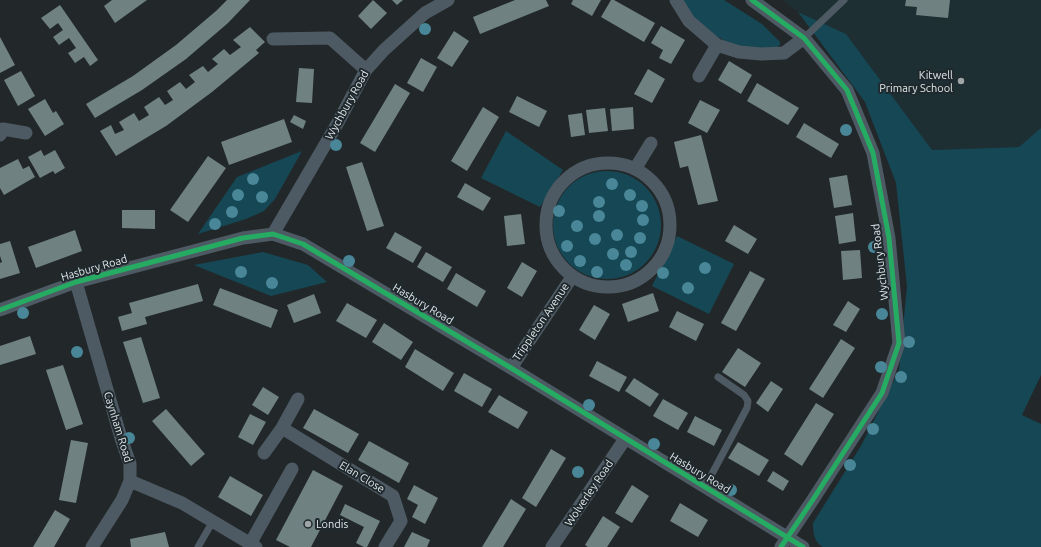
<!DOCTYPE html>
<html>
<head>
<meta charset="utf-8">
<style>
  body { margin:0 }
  canvas { display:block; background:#22282a }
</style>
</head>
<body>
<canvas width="1041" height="547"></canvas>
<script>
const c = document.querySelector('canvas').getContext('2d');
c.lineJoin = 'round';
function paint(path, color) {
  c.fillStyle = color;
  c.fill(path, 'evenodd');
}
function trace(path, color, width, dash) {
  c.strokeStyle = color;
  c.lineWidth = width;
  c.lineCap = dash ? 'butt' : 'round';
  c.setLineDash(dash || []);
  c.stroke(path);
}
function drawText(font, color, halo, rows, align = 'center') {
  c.font = font + ' Ubuntu,sans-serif';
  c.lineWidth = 4;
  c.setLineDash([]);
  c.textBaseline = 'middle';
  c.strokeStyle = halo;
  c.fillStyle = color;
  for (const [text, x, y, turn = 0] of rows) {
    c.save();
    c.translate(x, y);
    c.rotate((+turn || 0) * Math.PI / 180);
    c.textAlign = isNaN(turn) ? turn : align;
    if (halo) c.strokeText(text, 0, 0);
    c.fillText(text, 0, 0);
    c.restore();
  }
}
paint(new Path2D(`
  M783,0H1041V128L1019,147L932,150L846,34L798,12Z`), '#1e2f34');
paint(new Path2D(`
  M681,0H724L762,24L780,42V45L777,47L757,49L731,44L714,35L699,24Z
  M798,12L846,34L932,150L1019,147L1041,128V375L1022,415L1041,424V547H823C814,542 813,533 813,523L861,446L899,370L907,286L896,183L865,102Z
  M506,131L563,170L540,207L481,178Z
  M302,151L275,199L264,211L246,219L198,234L237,177Z
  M553 225a54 54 0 1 1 108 0a54 54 0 1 1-108 0Z
  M677,236L734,264L709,314L652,286Z
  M263,252L308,265L327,282L271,296L194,265Z`), '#154754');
paint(new Path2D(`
  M112,0H147L115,23L104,6Z
  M227,0H250L228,23L186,59L142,90L95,118L86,104L133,76L176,45L216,11Z
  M373,0L387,13L371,29L358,16Z
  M392,0H403L397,5Z
  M515,0H546L549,6L480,34L473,17Z
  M573,0H601L592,16L571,4Z
  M611,0H614L655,23L644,42L601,17Z
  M906,0H950L948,18L916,15L917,7L905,6Z
  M60,5L98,60L90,66L84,57L75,63L68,53L76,48L69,38L59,45L53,37L63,30L58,23L50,29L41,18Z
  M661,26L685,40L671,64L659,58L663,50L651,43Z
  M250,27L265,42L256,50L259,53L212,92L166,126L116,156L100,131L111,125L115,134L124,130L119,122L134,113L139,121L149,115L144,107L159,97L165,105L173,100L167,91L180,82L186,89L195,82L189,75L203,66L208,72L218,64L212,59L224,49L230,55L241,47L233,40Z
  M454,31L469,41L452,67L437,58Z
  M0,37L15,65L0,73Z
  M421,58L437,67L423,92L407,83Z
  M729,61L752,75L741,94L718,80Z
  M299,68L314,69L312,103L296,102Z
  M648,69L665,79L652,103L634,94Z
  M21,71L35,96L18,106L4,80Z
  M757,83L799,108L788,125L747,101Z
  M395,84L410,93L375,152L360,143Z
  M517,96L547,111L539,127L509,112Z
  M45,99L53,113L56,111L64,124L45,136L28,109Z
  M700,100L720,110L707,133L688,123Z
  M483,107L499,117L467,171L451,161Z
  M633,107L634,129L612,131L610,109Z
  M605,108L608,131L589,133L586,110Z
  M582,113L585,135L571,137L568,115Z
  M294,115L306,121L303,129L290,122Z
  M284,119L292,142L229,165L221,142Z
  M804,123L839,144L831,158L796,137Z
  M701,135L718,201L698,205L688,166L680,168L674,142Z
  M41,150L44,156L55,150L65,168L55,174L53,171L40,178L28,157Z
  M208,156L226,168L188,222L170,210Z
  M18,159L23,169L29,166L35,177L4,195L0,188V168Z
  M362,162L384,226L367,231L346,167Z
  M847,175L852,205L834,208L829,178Z
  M465,183L491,198L483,211L457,197Z
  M122,210H155V229L122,228Z
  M853,213L856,241L839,244L835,216Z
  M521,214L525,244L507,246L504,216Z
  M734,225L757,239L748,254L725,241Z
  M75,230L82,251L36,268L28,247Z
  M395,232L422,247L413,263L386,248Z
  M10,241L20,273L0,279V263L2,262L0,256V244Z
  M860,250L862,278L843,280L841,251Z
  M426,252L452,267L443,282L417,267Z
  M522,262L537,271L522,297L507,288Z
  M750,271L765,279L736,331L721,323Z
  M456,273L486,291L477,307L447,289Z
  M198,284L203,301L145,317L147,324L122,331L118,317L132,313L129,303Z
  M220,288L278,310L271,328L213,305Z
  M653,293L659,311L628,322L622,304Z
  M314,294L321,313L294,323L287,305Z
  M848,301L860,309L846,332L833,325Z
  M347,303L377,320L366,338L336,321Z
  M594,305L610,314L595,340L579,330Z
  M677,311L704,324L696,341L669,327Z
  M384,323L413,342L401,360L372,342Z
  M30,336L36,354L0,365V346Z
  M141,337L160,398L143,403L123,342Z
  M841,339L855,348L823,398L809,389Z
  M738,348L761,363L745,387L722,372Z
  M415,349L454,373L443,391L405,367Z
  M597,361L627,377L619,392L589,376Z
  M63,365L83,424L66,430L46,370Z
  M464,373L492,389L482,407L454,391Z
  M634,378L659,394L650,407L625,391Z
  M771,381L783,389L768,412L756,403Z
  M263,387L279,397L268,415L252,405Z
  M499,395L528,412L518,429L488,412Z
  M663,399L688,413L678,430L653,416Z
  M816,403L834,414L802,466L784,454Z
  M166,409L205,454L191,466L152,421Z
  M314,409L359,434L348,453L303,428Z
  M250,414L266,422L253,445L238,437Z
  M695,416L722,430L714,446L687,432Z
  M71,440L88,443L76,503L59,500Z
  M369,441L409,463L399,483L358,460Z
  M738,442L769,460L759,476L728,458Z
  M551,449L566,458L536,507L522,498Z
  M313,470L343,486L311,547H290L276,540Z
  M773,471L789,481L783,491L767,481Z
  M230,476L263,495L251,516L218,497Z
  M414,485L438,498L425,524L412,517L418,505L407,499Z
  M632,485L649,496L632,523L615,513Z
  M511,499L526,509L503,547H482Z
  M680,503L708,520L698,537L670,521Z
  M345,504L380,521L367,547H364L356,543L364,527L340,515Z
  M55,510L70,519L54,547H33Z
  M603,516L620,527L607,547H588L585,545Z
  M165,532L169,547H131L130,539Z
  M412,532L430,540L427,547H404Z`), '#6f8181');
trace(new Path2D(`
  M804,38L844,0
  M705,487L747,408L748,401L744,395L718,377
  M198,547L213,521`), '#4e5a63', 7);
trace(new Path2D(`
  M676,0L689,21L717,45L739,52L761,54L784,53L804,38
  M752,0L804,38L847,90L873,153L889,238L899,343L882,393L812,501L781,547
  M273,39L330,38L366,70
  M699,76L717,45
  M0,135L3,129L26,133
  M546 225a62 62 0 1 1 124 0a62 62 0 1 1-124 0Z
  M635,169L651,143
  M273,234L336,126L366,70L384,50L425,13L448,0
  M76,282L121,438L130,464V481L122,500L92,547
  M0,310L76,282L243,238L273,234L303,244L511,368L803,547
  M511,368L572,277
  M282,428L393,496L401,521L385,547
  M264,453L282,428L298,399
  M130,481L182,503L256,547
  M250,544L292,469
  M552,547L625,439`), '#4e5a63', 13);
trace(new Path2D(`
  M752,0L804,38L847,90L873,153L889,238L899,343L882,393L812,501L781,547
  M0,310L76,282L243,238L273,234L303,244L511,368L803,547`), '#26ab63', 5);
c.fillStyle = '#488698';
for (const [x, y] of [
  [425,29],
  [846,130],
  [336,145],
  [253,179],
  [612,184],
  [238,195],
  [630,195],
  [262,197],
  [599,202],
  [642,206],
  [559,211],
  [232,212],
  [599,216],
  [643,220],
  [215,224],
  [577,226],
  [617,235],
  [640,238],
  [595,239],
  [567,246],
  [874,247],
  [631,252],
  [613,254],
  [349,261],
  [580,261],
  [626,265],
  [705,268],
  [241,272],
  [597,272],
  [663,273],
  [272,283],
  [688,288],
  [23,313],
  [882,314],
  [909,342],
  [77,352],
  [881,367],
  [901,377],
  [589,405],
  [873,429],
  [129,438],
  [654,444],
  [850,465],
  [578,472],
  [731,490]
]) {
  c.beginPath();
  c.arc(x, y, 6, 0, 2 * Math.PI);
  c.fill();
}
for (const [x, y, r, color] of [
  [961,81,4,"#9ea5a7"],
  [308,524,4,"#9ea5a7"]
]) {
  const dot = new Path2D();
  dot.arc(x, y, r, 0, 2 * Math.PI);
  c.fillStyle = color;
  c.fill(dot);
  trace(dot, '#1f292d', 1.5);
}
drawText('11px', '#e1e8ea', '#1f292d', [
  ["Kitwell",953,75],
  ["Primary School",953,88],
  ["Londis",316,524,"left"]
], 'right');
drawText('11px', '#e1e8ea', '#1f292d', [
  ["Wychbury Road",347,105,-61],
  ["Wychbury Road",880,262,-97],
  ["Hasbury Road",94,268,-16],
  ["Hasbury Road",423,304,31],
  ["Trippleton Avenue",541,322,-56],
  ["Caynham Road",118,427,73],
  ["Hasbury Road",700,473,31],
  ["Elan Close",362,477,31],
  ["Wolverley Road",589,493,-56]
]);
</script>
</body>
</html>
